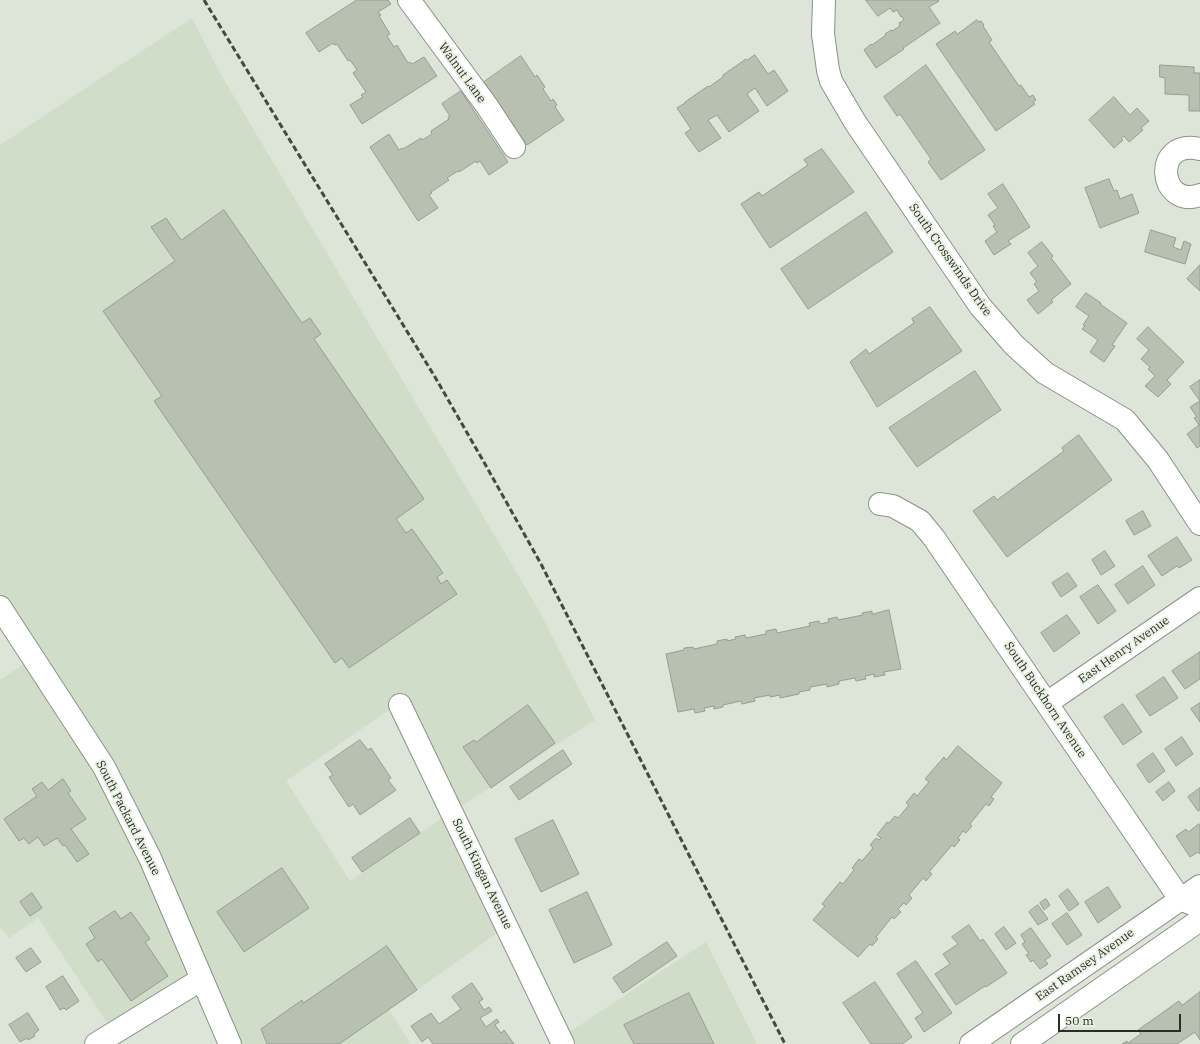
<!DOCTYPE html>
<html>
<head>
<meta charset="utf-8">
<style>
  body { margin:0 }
  #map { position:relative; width:1200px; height:1044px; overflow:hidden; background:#dce5d7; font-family:"IBM Plex Serif",serif }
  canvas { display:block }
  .scale { position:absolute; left:1058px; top:1014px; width:123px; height:18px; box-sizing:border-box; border:2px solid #292c27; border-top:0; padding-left:5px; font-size:12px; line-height:14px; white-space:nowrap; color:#292c27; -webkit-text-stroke:3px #e9f3e4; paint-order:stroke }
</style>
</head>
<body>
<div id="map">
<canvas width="1200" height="1044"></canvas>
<div class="scale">50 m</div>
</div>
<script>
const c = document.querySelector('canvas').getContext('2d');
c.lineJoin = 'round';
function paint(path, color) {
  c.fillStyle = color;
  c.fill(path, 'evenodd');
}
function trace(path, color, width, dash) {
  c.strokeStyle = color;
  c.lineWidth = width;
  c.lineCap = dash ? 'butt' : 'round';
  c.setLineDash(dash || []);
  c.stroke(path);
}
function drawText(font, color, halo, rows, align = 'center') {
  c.font = font + ' "IBM Plex Serif",serif';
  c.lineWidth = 4;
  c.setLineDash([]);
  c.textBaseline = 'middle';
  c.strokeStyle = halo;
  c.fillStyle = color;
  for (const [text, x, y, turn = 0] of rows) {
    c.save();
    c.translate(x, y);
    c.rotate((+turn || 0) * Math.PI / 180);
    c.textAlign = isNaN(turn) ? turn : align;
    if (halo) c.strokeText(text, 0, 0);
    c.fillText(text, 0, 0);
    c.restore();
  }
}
paint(new Path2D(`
  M192,18L220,73L537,607L595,720L452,812L507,926L389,1010L411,1044H230L202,980L114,1033L38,918L9,938L0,926V680L33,658L0,607V145ZM399,703L451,812L350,881L286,781Z
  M706,942L757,1044H551Z`), '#d0ddc8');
const building = new Path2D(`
  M357,0H388L391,4L378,12L381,15L379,16L390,34L387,36L394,47L397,45L408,63L410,62L412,64L424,57L437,76L362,124L350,105L363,97L361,95L366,92L353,73L357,70L350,60L348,61L337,44L334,45L333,43L319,52L306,33Z
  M866,0H938L939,1L929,7L940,23L903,48L904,49L876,68L864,50L871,44L872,45L886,35L885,34L891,30L892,31L900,26L899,23L904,20L902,16L901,17L897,10L893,12L890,8L878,16Z
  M977,20L979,22L981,21L984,25L983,26L992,40L989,42L1019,86L1021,85L1029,97L1033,95L1036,100L1033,102L1035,104L996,131L936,44L955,31L957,34Z
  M755,55L768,74L774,70L788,91L767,106L755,88L747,94L759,111L729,132L717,115L708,120L721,138L699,152L685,133L691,129L677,108L685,103V102L708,86L709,87L723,77V75L746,59L747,60Z
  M521,56L535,77L537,75L545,87L543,89L551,101L553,99L557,105L555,107L564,120L527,145L484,82Z
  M926,65L985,150L941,180L928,162L931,159L900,114L897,116L884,97Z
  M1160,65L1194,67V73H1200V111H1189V95L1165,94V78L1160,77Z
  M461,91L508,162L489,175L480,161L477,163L476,161L459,172L458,171L447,178L449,180L431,192L432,193L429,195L438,208L418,221L370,147L389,134L399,150L402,148L403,149L421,138L422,140L432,134L431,131L449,119L448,117L450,116L442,104Z
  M1114,97L1130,115L1137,108L1149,121L1141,128L1143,130L1129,142L1124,136L1121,138L1123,140L1114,148L1089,120Z
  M822,149L854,192L770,248L741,204L759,192L762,196L808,165L804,160Z
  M1109,179L1114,191L1117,190L1120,199L1132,194L1139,213L1100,228L1085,188Z
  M1003,184L1030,227L1008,241L1011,244L994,255L985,241L997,232L993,226L995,225L988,215L998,208L988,194Z
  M224,210L302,323L310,318L321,334L314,339L424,499L396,519L406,533L412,529L443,573L437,577L441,584L447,580L457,594L349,668L342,658L335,663L154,401L162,396L103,311L175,261L151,227L166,218L181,240Z
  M866,212L893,252L808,309L781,269Z
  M1151,230L1176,238L1173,247L1181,250L1184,241L1191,244L1185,264L1145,252Z
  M1042,242L1053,256L1051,258L1071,284L1051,300L1053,302L1038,314L1027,300L1039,291L1034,284L1037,282L1030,273L1038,266L1028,253Z
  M1200,265V291L1187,279Z
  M1086,293L1101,303L1100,304L1127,323L1112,345L1115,346L1104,362L1090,352L1098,340L1082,329L1085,326L1083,325L1089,316L1076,307Z
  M930,307L962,351L877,407L850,362L866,349L869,354L914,323L912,319Z
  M1148,327L1184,362L1167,380L1171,384L1158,397L1145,386L1155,376L1148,369L1150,367L1141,359L1149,350L1137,339Z
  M975,371L1001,410L917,467L889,428Z
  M1200,380V446L1197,448L1187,434L1199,425L1194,418L1197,417L1190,407L1200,401L1190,387Z
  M1079,435L1112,480L1007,557L973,511L994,496L997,500L1064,451L1062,448Z
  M1143,511L1151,526L1134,535L1126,521Z
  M1177,537L1192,560L1179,568L1177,566L1162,576L1148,556Z
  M1105,551L1115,566L1101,575L1092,560Z
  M1143,566L1155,585L1128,604L1115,585Z
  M1068,573L1077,586L1061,597L1052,583Z
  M1098,585L1116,611L1098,624L1080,597Z
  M889,610L901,669L884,672L885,675L874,677V674L865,676L866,679L856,681L855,678L839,681V684L827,687V684L810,687V690L799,692V694L780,698V695L770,697V695L754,698L755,701L742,704L741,701L723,705V707L714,709V706L704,708L705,711L695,713L694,709L678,712L666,654L684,650V648L693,647L694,649L717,644V641L727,639V641L736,639L735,637L745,635L746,638L766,634V631L776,629L777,633L810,626L809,623L819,621L820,624L829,622L828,619L837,617L838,620L863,615L862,613L872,611V614Z
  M1067,615L1080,633L1054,652L1041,633Z
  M1200,652V679L1185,689L1172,671Z
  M1164,677L1178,698L1150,716L1136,696Z
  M1200,703V722L1191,709Z
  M1123,704L1142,732L1123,745L1104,717Z
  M528,705L555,743L491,788L463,747L474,740L476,742Z
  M1182,737L1193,754L1176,766L1165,749Z
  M360,740L368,750L371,748L391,778L388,780L396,790L360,815L353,804L349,807L329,777L333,775L325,764Z
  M958,746L1002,783L991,797L994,799L989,806L986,804L970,824L972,826L966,833L963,831L958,838L960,840L954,847L952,845L929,872L932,874L926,881L923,878L909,895L912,898L906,905L904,903L898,909L901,912L894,919L892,917L876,937L878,939L872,946L870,944L858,957L813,920L825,906L822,904L840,882L843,884L854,870L852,868L859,859L862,861L873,848L870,845L876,838L879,840L881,838L877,835L887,822L889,823L895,816L898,818L909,805L906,803L914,793L917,796L929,782L925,779L944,757L946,760Z
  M563,750L572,764L519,800L510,787Z
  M1153,753L1165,771L1149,783L1137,765Z
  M63,779L71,791L68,793L86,819L71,829L89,854L77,862L65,845L63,846L57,838L44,846L38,837L29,844L24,838L19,841L4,819L37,796L32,789L42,782L48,790Z
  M1169,782L1175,791L1163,801L1156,792Z
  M1200,788V810L1198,811L1188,797Z
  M410,818L420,833L362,872L352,858Z
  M553,820L579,874L541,892L515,839Z
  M1199,824L1200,826V854L1198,852L1190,857L1176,836L1186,829L1188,832Z
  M282,868L309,908L244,952L217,912Z
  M1108,887L1121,907L1098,923L1085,902Z
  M1068,889L1079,904L1069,911L1059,896Z
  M587,892L612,945L574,963L549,910Z
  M32,893L42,908L30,916L20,902Z
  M1046,899L1050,905L1044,910L1040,903Z
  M1038,905L1048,919L1038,925L1029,912Z
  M115,911L121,919L131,912L150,939L145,942L168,976L131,1001L102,959L98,962L86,944L95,938L89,928Z
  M1067,913L1082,935L1067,945L1052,924Z
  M969,925L980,941L983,939L1007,973L986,987L985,986L956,1005L935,974L950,964L943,954L958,944L952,937Z
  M1004,927L1016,943L1006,950L995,934Z
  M1031,928L1051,956L1045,960L1048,964L1040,969L1033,960L1031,962L1026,955L1029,954L1022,944L1025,942L1021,935Z
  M667,942L677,956L623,993L613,978Z
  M387,946L417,990L339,1044H267L261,1029L302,1000L303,1003Z
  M31,948L41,962L26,972L16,958Z
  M916,961L952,1013L924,1032L915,1018L923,1013L897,974Z
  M63,976L79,1001L66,1010L64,1008L60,1010L46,987Z
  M875,982L912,1037L902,1044H871L843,1003Z
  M472,983L483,999L479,1002L484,1010L489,1007L492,1011L480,1018L486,1027L497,1019L499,1022L495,1025L501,1033L504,1030L514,1044H433L428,1037L422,1042L411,1026L431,1013L439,1024L461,1009L452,997Z
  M1200,992V1040L1195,1032L1177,1044H1122L1127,1041L1128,1043L1141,1034L1138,1030L1179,1001L1182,1005Z
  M689,993L714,1044H634L624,1025Z
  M28,1013L39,1030L34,1034L35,1036L28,1040L27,1038L20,1042L9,1025Z`);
paint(building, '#b8c0b2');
trace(building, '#959e90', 1);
const minor = new Path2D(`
  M409,0L487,106L514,147
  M824,0L823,34L828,70L831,81L855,122L980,306L1014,345L1045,373L1125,420L1158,460L1200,524
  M1200,149C1151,138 1159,210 1200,195
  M880,504L893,506L920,521L934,538L1180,899L1200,907
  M0,607L104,767L150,858L230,1044
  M1047,703L1200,598
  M400,705L563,1044
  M96,1044L202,979
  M971,1044L1200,886
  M1022,1044L1200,920`);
trace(minor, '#8a9385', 24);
trace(minor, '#fff', 22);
trace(new Path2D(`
  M204,0L435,377L485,464L541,564L785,1044`), '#444842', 3, [6, 3]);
drawText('12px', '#292c27', '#e9f3e4', [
  ["Walnut Lane",462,73,54],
  ["South Crosswinds Drive",950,260,55],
  ["East Henry Avenue",1124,650,-35],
  ["South Buckhorn Avenue",1045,700,56],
  ["South Packard Avenue",128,818,63],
  ["South Kingan Avenue",482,874,64],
  ["East Ramsey Avenue",1085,965,-35]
]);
</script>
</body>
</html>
